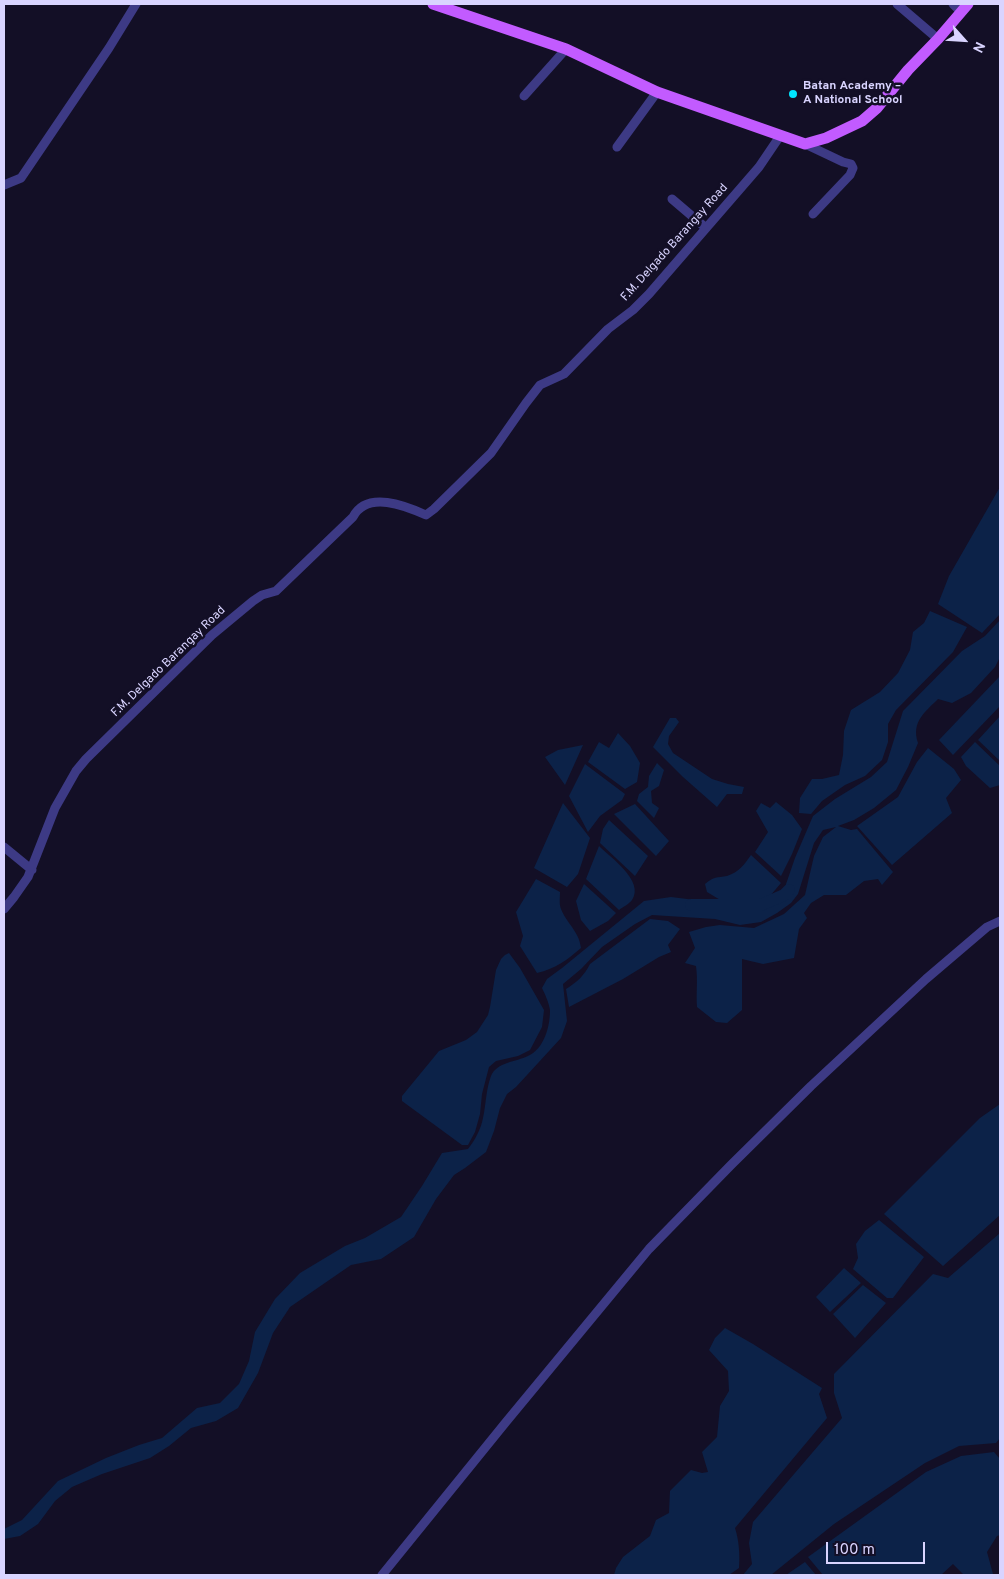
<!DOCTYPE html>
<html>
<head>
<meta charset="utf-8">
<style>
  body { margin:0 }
  #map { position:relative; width:1004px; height:1579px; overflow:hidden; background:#130f26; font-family:Overpass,sans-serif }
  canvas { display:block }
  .frame { position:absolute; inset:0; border:5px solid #d9d4ff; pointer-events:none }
  .north { position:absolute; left:939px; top:15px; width:50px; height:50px; -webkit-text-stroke:4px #130f26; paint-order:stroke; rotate:116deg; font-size:14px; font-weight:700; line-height:20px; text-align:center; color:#d9d4ff }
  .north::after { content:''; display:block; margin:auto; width:18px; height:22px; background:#d9d4ff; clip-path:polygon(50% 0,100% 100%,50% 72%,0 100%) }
  .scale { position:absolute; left:826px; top:1542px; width:99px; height:22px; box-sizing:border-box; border:2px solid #d9d4ff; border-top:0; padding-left:6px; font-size:15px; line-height:18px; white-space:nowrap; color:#d9d4ff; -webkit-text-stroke:4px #130f26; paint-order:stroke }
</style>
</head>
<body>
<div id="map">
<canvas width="1004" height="1579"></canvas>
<div class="frame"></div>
<div class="north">N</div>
<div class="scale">100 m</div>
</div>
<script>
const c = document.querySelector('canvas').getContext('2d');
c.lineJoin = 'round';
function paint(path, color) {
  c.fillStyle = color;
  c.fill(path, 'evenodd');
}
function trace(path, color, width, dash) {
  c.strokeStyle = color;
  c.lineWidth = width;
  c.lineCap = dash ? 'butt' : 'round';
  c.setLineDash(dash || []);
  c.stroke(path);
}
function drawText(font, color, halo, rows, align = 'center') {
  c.font = font + ' Overpass,sans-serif';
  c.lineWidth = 5;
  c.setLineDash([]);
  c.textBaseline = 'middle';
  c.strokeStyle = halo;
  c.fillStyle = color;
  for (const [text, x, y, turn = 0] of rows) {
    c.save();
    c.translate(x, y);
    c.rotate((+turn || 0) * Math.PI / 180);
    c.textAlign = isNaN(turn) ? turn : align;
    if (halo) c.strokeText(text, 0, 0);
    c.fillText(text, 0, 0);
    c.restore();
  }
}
paint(new Path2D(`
  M1000,487V614L982,633L938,604L949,576Z
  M930,611L967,627L953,652L896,710L888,724V742L882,760L865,776L845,785L822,801L811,814L799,813L800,798L812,779H822L839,775L843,755L844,731L851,710L880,692L898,673L910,650L913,632L924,623Z
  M1000,620V657L995,667L971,693L952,703L938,699C925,712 911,722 918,743L908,767L896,790L874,808L854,820L838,826L851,830L857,829L893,872L882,885L878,879L864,881L846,895H824L811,903L804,913L807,918L799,929L794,958L763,964L742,959V1010L727,1023L716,1022L697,1007C696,993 698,980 696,966L685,963L695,948L689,932L706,927L720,925L754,928L784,914L805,895L814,856L823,837L836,827L823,830L814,843L798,894L791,903L777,913L761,922L740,925L715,919L652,915L635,924L602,947L581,969L563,984L567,1021L561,1038L516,1087L507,1094L500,1108L494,1131L486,1152L465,1168L454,1175L436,1199L414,1237L381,1259L351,1265L290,1307L273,1333L258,1373L238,1408L216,1421L191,1428L169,1446L150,1458L102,1474L72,1487L55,1501L38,1524L20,1536L4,1539V1529L22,1520L58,1481L106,1458L139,1445L162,1438L197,1408L220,1403L239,1384L249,1361L255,1332L275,1299L300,1273L345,1246L365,1238L401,1217L422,1186L442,1153L468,1149C475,1140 481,1129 483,1118C486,1104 486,1089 491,1076C497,1062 516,1062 528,1056C544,1049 550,1027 550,1010C549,1003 545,994 542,988L547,979L562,968L644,901L671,897L695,900L720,910H746L769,907L785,887L795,858L813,816L835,799L871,777L887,762L903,711L962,651L985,636Z
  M1000,676V706L953,755L939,740Z
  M1000,716V761L978,740Z
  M670,718H676L679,722L669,736L668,744L673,753L712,779L728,784L744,787L742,794H727L717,807L683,777L653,747Z
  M618,733L630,746L640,763L637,782L625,789L588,762L599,742L609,748Z
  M975,742L1000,766V785L990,788L966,766L961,757Z
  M583,745L565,785L545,757L558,750Z
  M928,748L954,769L961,780L946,798L952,813L892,865L857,826L898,797L917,762Z
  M657,763L664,770L659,786L651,791L652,803L659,808L654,818L637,801L639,794L648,787L649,776Z
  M585,764L625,794L622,800L600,816L588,832L569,796Z
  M776,802L792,815L802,829L792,854L781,876L755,852L768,832L756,811L761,803L770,808Z
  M563,803L590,838L578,874L567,887L534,868Z
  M635,804L669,841L656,856L614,814Z
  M609,820L648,856L635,876L600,843L603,829Z
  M599,846C610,857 645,881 632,900C629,904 623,907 619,910L586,879Z
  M751,855L781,883L770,896L754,905L722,901L707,892L705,884C714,876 717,878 727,876C739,872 744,865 751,855Z
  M536,879L560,892C560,898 559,904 561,909C567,924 579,931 581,948C567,960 555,969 537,973L520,946L523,936L516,912Z
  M584,884L616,913L608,921L590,931L581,920L576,901Z
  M650,919L668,921L680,929L668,945L671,952L659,957L623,979L569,1007L566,989C577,982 584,976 590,964Z
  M509,953L520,968L544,1010L542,1027L530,1050L518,1056L496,1061L489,1067L482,1094L480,1114L475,1132L468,1145H462L402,1101V1096L439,1051L466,1040L477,1032L488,1015L490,1007L496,970L501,959L505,955Z
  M1000,1104V1215L943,1266L884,1214L980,1118Z
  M879,1220L924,1257L893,1298H887L853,1269L858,1258L856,1244L865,1231Z
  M1000,1233V1438L996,1443L959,1446L925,1463L834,1524L771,1575H743L752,1564L749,1543L753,1522L842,1418L834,1393V1374L933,1274L948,1278Z
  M844,1268L861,1283L830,1312L816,1297Z
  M863,1285L886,1303L855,1338L833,1314Z
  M725,1328L753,1344L822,1388L819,1394L827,1418L735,1528C739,1540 740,1555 739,1568L729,1575H614L616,1568L623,1557L650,1536L656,1520L669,1513L670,1491L691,1470L702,1473L708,1472L702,1452L717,1437L720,1406L729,1391L728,1371L709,1350L715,1338Z
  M994,1452L1000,1459V1535L997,1536L987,1552L993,1574L964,1575L953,1564L941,1575H823L808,1557L926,1472L961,1456Z
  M805,1562L816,1575H786Z`), '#0c2248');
trace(new Path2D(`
  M691,905H761L784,895L789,890`), '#0c2248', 12);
trace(new Path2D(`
  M897,4L938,39
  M953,4L961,12
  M524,96L566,49
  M805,144L843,162L851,164L853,168L850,175L813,214
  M617,147L657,92
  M4,185L21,178L109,48L136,4
  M672,199L706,228
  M4,847L32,870
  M4,909L14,897L28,877L55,808L76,771L86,759L212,635L253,601L262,595L276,591L353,517C367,490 406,506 426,515L434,509L491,453L526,403L540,385L564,374L608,329L633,310L649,294L759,167L780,136
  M382,1575L506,1422L649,1249L731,1165L811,1086L926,979L987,927L1000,921`), '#3d3a85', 9);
trace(new Path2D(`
  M433,4L566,49L657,92L805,144L826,138L862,121L877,108L908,70L938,39L968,4`), '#c25bff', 11);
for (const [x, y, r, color] of [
  [793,94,5,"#00e5ff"]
]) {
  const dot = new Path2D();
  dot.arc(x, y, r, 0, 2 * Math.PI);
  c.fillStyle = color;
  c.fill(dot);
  trace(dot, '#130f26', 2);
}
drawText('bold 12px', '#d9d4ff', '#130f26', [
  ["Batan Academy –",803,87],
  ["A National School",803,101]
], 'left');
drawText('12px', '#d9d4ff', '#130f26', [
  ["F.M. Delgado Barangay Road",675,243,-48],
  ["F.M. Delgado Barangay Road",169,662,-44]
]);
</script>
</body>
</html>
